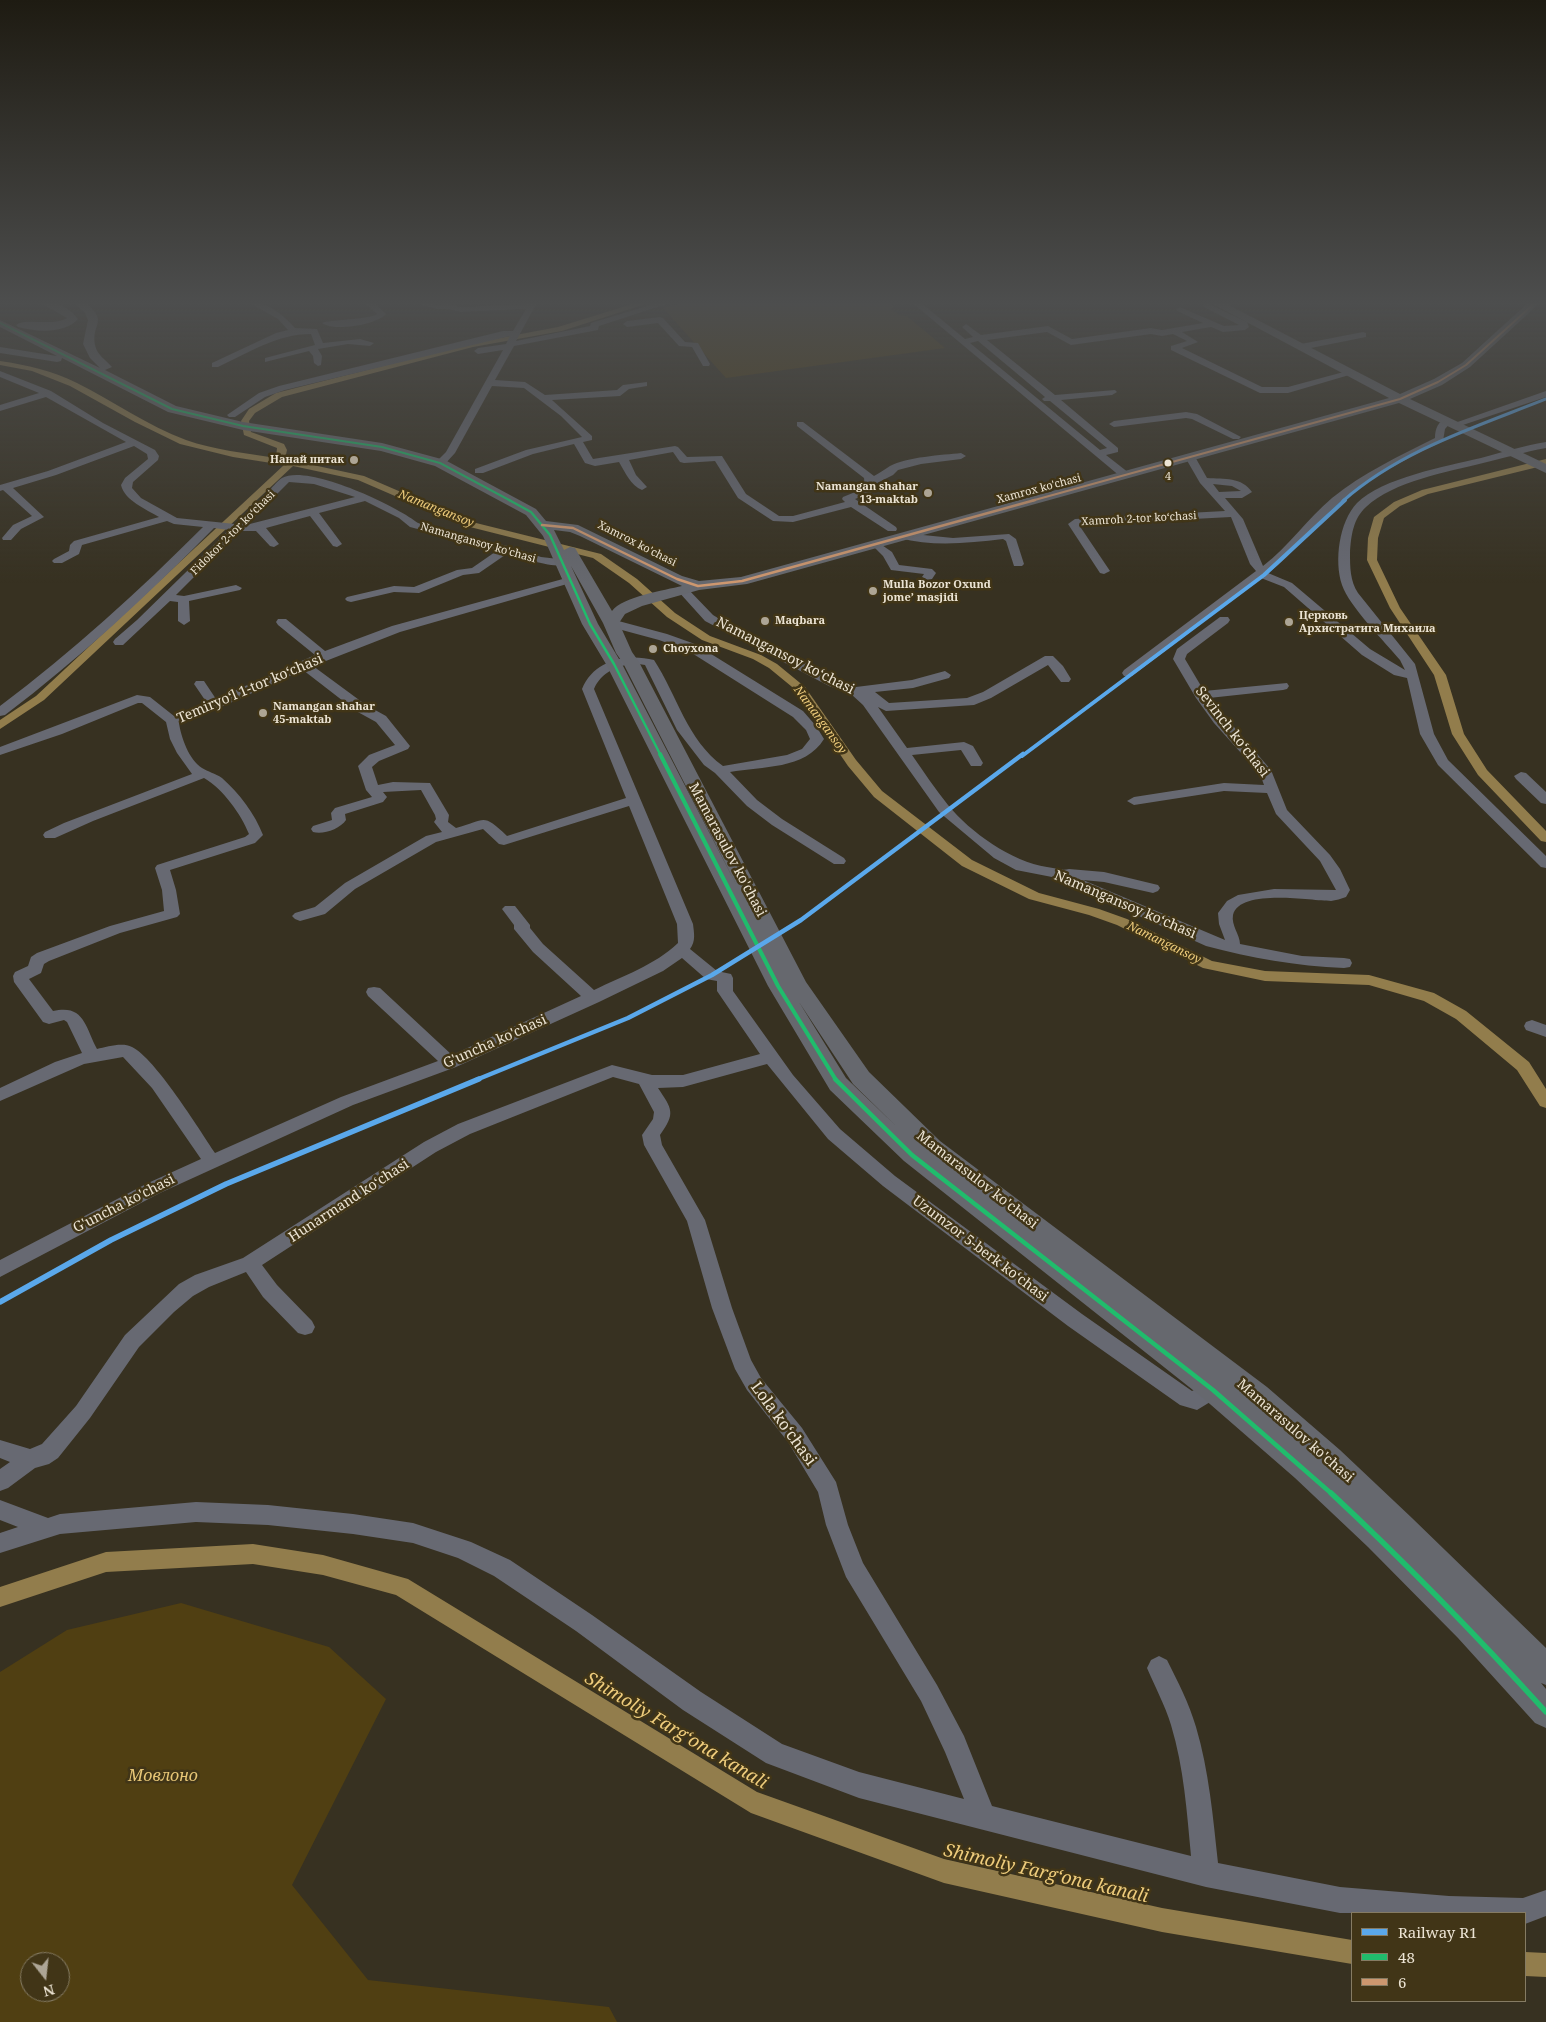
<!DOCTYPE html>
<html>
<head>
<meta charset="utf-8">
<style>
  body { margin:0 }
  #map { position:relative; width:1546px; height:2022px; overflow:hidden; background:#373121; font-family:"Noto Serif",serif }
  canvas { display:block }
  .legend { position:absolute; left:1351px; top:1912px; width:175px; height:90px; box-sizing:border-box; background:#413517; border:1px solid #857b63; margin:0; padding:6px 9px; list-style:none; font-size:15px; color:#ece4d4 }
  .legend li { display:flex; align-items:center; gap:10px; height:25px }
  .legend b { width:25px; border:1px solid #857b63 }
  .north { position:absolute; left:20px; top:1952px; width:50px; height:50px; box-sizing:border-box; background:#413517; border:1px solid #857b63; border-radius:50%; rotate:164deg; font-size:14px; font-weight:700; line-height:20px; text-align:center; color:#ece4d4 }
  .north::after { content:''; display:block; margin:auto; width:18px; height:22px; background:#ada595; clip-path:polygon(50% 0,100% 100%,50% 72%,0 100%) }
</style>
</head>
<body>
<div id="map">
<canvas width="1546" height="2022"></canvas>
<ul class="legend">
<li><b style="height:6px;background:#5aa8eb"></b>Railway R1</li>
<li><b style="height:6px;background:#20bc6c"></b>48</li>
<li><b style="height:6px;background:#cd976f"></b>6</li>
</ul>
<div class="north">N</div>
</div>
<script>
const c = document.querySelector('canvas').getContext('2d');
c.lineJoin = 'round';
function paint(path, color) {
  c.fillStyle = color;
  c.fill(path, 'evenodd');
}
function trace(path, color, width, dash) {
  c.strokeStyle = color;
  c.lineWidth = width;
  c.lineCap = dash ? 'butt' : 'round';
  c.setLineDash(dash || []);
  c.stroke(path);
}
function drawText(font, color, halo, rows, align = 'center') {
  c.font = font + ' "Noto Serif",serif';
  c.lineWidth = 5;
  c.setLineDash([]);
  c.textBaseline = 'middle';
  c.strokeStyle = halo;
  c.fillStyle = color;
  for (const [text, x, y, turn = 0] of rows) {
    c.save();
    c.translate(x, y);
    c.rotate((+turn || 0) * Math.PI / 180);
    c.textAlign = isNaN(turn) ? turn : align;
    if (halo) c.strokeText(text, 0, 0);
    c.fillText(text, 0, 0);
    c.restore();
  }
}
paint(new Path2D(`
  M689,301H888L894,306L891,309L900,315L907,316L945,348L726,378L663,308Z
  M181,1603L329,1647L386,1699L292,1885L368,1980L609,2007L617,2022H0V1672L67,1630ZM30,1962H60V1992H30Z`), '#503f12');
paint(new Path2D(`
  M642,301H655L562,331L473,347L282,397L255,413L249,421L251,432L284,444L287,450L285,459L364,476L468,521L601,554L637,579L675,613L710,636L761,655L777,664L805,687L856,760L882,791L972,860L1039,893L1099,909L1127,919L1212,961L1265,971L1369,975L1434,993L1466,1011L1529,1062L1546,1089V1108L1540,1106L1517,1070L1456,1019L1424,1001L1369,985L1265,981L1203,968L1117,925L1089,915L1029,899L962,866L874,797L848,766L797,691L769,668L753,659L702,640L667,617L629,583L593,558L462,525L358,480L293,466L44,700L0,729V720L36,696L284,465L233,457L180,444L135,422L70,386L32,371L0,365V361C27,365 53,371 77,383C113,401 148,426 186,440C214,450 246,453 276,458L277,448L244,435L241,421L249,409L276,393L473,343L558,327Z
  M1546,459V465L1428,494L1400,506L1384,518L1378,538L1377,560L1400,608L1446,675L1464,734L1487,770L1546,831V842L1541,841L1478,775L1452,734L1434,675L1390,608L1367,560L1368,538L1374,517L1394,502L1422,490Z
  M253,1544L323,1555L408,1579L757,1792L944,1859L1162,1908L1352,1940V1964L1162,1932L944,1883L751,1813L396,1595L323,1575L253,1564L106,1572L0,1607V1587L106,1552Z
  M1525,1952L1546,1953V1977L1525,1976Z`), '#927d4c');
paint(new Path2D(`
  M246,301C266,301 283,314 295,328L317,329L323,343L360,339L374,343L370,346L348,344L318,349L322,356L321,365L318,366L314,363L313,356L309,351L265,362V358L315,345L311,334C277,334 248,353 218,367H212V363L276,333L288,330L278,319Z
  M367,301H376L375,303L386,314C376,325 334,332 322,323C326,320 362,320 375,315L377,314L367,305Z
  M408,301H423L437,305L447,304L461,307L528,304L530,301H538L516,341L590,326L591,323L663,301H676L599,326L598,330L514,346L495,380L525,382L545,395L617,390L623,385L647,382V386L629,389L620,396L552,400L592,436V440L583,442L593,459L675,446L678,447L687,457L722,456L746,494L779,516H793L845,502L842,499L843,497L865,488L864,478L797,426V422H803L874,476C880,473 885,469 890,466C906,457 943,455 961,453L966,456L961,459L921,464L898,470L893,475L875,484L874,491L855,499L896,527L897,529L896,531H888L851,507L793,522L773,521L738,498L715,461L684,463L680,462L673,452L629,460L636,475L647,487L642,490C631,486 625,472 619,462L595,466L585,463L574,444L533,454L483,473H475V469L526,450L582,437L561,416L524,388L492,386L455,453L444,465H436L435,463L446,452L503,350L478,354L474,351L478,348L506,344L510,336L285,390L265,397L235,417H229L227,415L259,393L279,386L503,331H513L526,309L461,312L447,309H437Z
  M910,301H919L965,339L973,337L962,327L966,324L981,335L1048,326L1072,339L1151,328L1162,330L1203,323L1177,311L1176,309L1180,307L1224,326L1239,325L1204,307L1203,305L1207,303L1247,322L1249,327L1245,330L1223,332L1211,327L1182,332L1198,342L1182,348L1262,387H1288L1351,370L1356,373L1288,393H1260L1171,350V346L1187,341L1173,334L1162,336L1151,334L1071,345L1047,332L987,340L1055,395L1115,390L1117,392L1112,395L1061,400L1118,448V452L1106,455L1129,473V477H1121ZM978,341L1045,397L1042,399L1044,401H1050L1107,448L1100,450L970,343Z
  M1227,301H1246L1220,307L1216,305Z
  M660,317L663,318L685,342L698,343L710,364L709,366H703L692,347L679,346L658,323L627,327L623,324L627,321Z
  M1363,332L1366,333V337L1301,350L1297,347L1301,344Z
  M0,371L51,391L103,423L155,450L159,456L158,460L133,482L132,488L141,498L177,518L235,524C246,513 257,503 268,492C272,488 277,481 282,478C307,463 397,506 418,523L511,547L541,557L567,560L569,562C558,572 522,557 508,553L479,573L463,575L419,593L394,592L351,602L347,601L345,599L347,597L394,586L414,587L457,570L472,568L498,550L410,527L399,518L365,501L319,513L342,544L337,547L333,546L310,516L266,528L279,544L274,547L270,546L256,531H240L176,595L184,596L236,585L242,588L240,590L189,601L190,621L184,625L178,621V602L170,601L123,645H115L113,642L115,639L137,620L229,530L214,528C148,595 79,659 5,715L0,716V706C72,652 139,591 203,527L174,524L167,521L82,545L79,554L62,563H54L52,561L54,559L69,551L70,545L74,541L159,517C146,509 125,501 121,485L125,478L148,459L147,454L134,446L56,475L13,488L44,517L21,529L11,540H3L2,538L13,525L32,516L3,490L0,491V485L48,471L126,442L46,397L0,411V405L39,393L0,377ZM289,482L314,484L355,497L246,525Z
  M1546,391V397L1457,427H1451L1449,425Z
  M1186,412L1197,414L1241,437L1239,439H1233L1192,419L1186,418L1114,427L1109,424L1114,421Z
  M1447,418L1452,421L1445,429L1443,441C1407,459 1370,476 1339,503C1314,525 1295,553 1268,573L1292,583L1370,649L1405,670L1400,660C1385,642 1349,606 1342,585C1334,561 1339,522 1357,503C1382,478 1446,466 1481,458C1503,452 1523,446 1546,442V448C1524,452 1505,458 1483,463C1447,472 1394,481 1366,507C1353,519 1351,536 1350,553C1350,567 1350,581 1358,593L1415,664L1434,734L1448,760L1546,856V868L1541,867L1438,765L1420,734L1407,678L1394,675L1362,655L1284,587L1261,578L1132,676H1124L1122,673L1124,670L1256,571L1250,564L1231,517L1079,525L1110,571L1104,574L1100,573L1068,524L1075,519L1225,511L1200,483L1185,457L1190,454L1194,455L1207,478C1224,479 1242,477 1252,492L1242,498H1225L1243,519L1263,566C1289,546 1307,519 1332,498C1363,473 1399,456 1435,438C1435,429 1438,421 1447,418ZM1213,484L1232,486L1241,491L1219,492Z
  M903,533L953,538L1009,534L1016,539L1024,564L1022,566H1014L1006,541L1003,539C968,543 934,547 899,538L898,536L899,534Z
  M876,541L892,552L899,565L932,569L936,573L932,579L928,580L922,577L924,574L891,570L883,556L871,544Z
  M570,577L574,578L576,580L574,582L400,632L313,666L366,705L386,716L410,746L408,749L379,761L372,767L378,785L393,782L430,783L449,815L448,822L456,828C486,820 482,812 507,836L626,798L582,689C594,660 626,653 654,660C677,695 687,740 723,766L787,755L802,749L810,739L806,730L793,717L687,650L659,640L607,626L605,623L607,620L611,619L667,634L695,644L803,711L816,726L824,739C805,770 762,766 730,772L757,800L782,819L844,858L846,861L844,864H834L772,825L747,806L715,773L704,765L677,730L645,665C625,661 602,670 594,689L693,924C694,933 696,941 690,949L717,971L731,974L733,978V991L793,1075L840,1129L895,1176L1082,1314L1192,1391L1213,1381L1220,1384L1223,1390L1220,1396L1197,1410L1180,1405L1068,1326L883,1186L828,1139L767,1064L683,1087L658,1088C672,1109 676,1113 660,1135L662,1145L705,1220L732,1308L751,1360L761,1378L802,1428L836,1482L848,1525L863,1563L937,1685L964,1736L992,1806L1191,1856C1187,1813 1184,1768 1171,1725C1165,1705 1155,1687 1147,1668L1151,1660L1159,1656L1167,1660C1178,1682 1189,1703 1196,1727C1209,1771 1213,1817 1218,1863L1340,1887L1449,1896L1523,1898L1546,1890V1916L1525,1924V1913H1340L1206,1887L859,1798L766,1763L683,1710L576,1631L494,1576L458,1558L413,1543L353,1534L268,1525L196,1522L60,1534L0,1553V1533L18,1527L0,1520V1500L48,1518L60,1514L196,1502L268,1505L353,1514L413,1523L471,1542L510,1560L592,1615L701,1692L782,1744L859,1772L964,1799L945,1752L921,1701L846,1577L826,1525L818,1492L788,1442L747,1390L735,1369L712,1308L687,1221L644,1145L642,1135L653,1119L654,1112L639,1084L613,1077L470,1134L436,1152L262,1265L277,1285L312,1321L315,1327L312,1333L305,1335L298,1333L263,1297L246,1272L209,1287L193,1296L174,1312L139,1347L90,1418L58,1458L49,1464L35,1468L8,1488L0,1491V1469L10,1462L0,1458V1440L30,1449L42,1444L76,1406L125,1335L179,1284L195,1275L243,1258L424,1142L458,1124L612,1065L652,1075H683L760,1054L717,991V981L706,979L682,958L663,971L599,1002L456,1067L353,1105L160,1193L0,1277V1260L148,1183L201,1159L152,1088L123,1057L84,1064L0,1101V1088L55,1062L82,1053L67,1022L64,1020L49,1024L43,1022L14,982L13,976L15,972L28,966L31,957L37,953L110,926L164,911L162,890L155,868L157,865L245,837L249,834C241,814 223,789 204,778L93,821L55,838H45L43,835L45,832L64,823L192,774L177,753L170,739L166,722L142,703H138L62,734L0,755V747L137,695L150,697L174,716L207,703L194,684L196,681H204L216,699L315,655L278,625L276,622L278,619H286L325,651L392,626ZM303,670L356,711L376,722L395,745L369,755L358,766L366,790L372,797L335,808L331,813L332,820L313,826L311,829L313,832C323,835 340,829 346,820L345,814L383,802L387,797L383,792L421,790L435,815L436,819L434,822L442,832L426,836L345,883L315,907L295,913L292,916L295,919L300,921L325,914L355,889L436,842L483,829L499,844L504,845L629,806L677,924L678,943C655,965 623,976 594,990L543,944L530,928V925L515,906H505L502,909L514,925V929L533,952L581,996L452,1055L380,988L374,987L368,988L366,992L368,996L438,1061L341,1097L215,1153C199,1129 155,1058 132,1047C122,1042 107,1047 97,1049C85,1026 84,1004 53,1011L29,979L41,973L44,964L49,961L120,933L177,917L180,914L176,890L170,870L255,843L263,835C255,814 239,793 222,778C215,773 208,772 202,768C189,760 181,737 179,723L219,708Z
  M683,587L687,588L713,615L731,626L779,648L837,680L856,687L912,680L945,671L951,675L949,678L913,688L875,692L889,703L967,698L983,692L1045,656H1053L1063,666L1071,679L1069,682H1061L1048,665L991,698L974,705L886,711L878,707L907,748L964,742L973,746L983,763L981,766H971L961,750L912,755C924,772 935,789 948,805C970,832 1012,862 1047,867C1055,868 1062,871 1069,869L1104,872L1158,885L1160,888L1158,891L1153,893L1104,882L1083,880L1225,940L1219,924L1218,913L1227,901L1238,895L1274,889L1336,890L1320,861L1276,814L1267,793L1224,791L1134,805L1127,801L1134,797L1224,783L1264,785L1260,774L1214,723L1196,698L1173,659L1177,649L1220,617H1228L1230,620L1228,623L1187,654L1185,659L1204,691L1287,683L1289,686L1287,689L1283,690L1209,698L1271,770L1287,810L1330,855L1340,869L1350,890L1346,897C1341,899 1336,900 1331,901C1311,901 1240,888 1233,915C1231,925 1240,935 1240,944L1302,956L1344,958L1350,959L1352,963L1350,967L1344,968C1296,966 1251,958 1206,946L1052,877L1016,870L994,858L939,812L863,705L851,694L829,686L705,621L677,590Z
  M1521,772L1526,773L1546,792V804L1541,803L1516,779L1514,776Z
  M1532,1020L1546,1025V1037L1526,1030L1524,1026L1526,1022Z`), '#676972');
paint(new Path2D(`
  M37,301C53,301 68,305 78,319C65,334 36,332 18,327L16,325C25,317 52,327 67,318Z
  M72,301H84C110,323 91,322 95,345C97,355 106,360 112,367L105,370L176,406L243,422L382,443L445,460L536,509L546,521L578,525L682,576L699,581L741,577L1389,398L1207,301H1221L1400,394L1434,379L1462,363L1530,301H1542L1470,367L1442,385L1410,399L1546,464V473L1399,403L747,584L699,590L642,606L625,614L619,623L632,652L639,662L806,982L869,1072L940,1141L1267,1387L1340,1450L1412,1518L1546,1648V1685L1541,1683L1546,1689V1728L1535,1723L1458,1638L1368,1547L1295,1478L1203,1398L904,1161L830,1090L768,986L606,664L582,624L543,536L526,515L435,466L381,451L243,430L168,412L62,358L61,361L57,362L0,353V347L57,356L0,327V320L100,368L90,358L83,344L88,320L85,313ZM554,530L570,532L580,536L682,586C665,590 622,597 612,611L575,548L570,547L564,550ZM571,566L603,623L616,653L623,663L738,888L622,664L598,624ZM799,1002L853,1084L896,1126L846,1078Z`), '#66686e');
trace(new Path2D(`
  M0,323L172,409L243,426L382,447L440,463L511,501`), '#20bc6c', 2);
trace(new Path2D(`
  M509,500L531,512L550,535L590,624L614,664L661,756`), '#20bc6c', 2.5);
trace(new Path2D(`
  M660,754L778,986L836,1080`), '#20bc6c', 4);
trace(new Path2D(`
  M835,1079L912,1155L1213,1390L1332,1494`), '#20bc6c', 4.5);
trace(new Path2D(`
  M1331,1493C1406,1563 1477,1636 1546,1712`), '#20bc6c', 5.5);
trace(new Path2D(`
  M1031,501L1400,399L1438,382L1466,365L1537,301`), '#cd976f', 2);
trace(new Path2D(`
  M542,525L573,528L677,579L698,586L742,581L1035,500`), '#cd976f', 2.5);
trace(new Path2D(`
  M1343,501C1401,450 1476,427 1546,399`), '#5aa8eb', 3);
trace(new Path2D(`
  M1022,756L1264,575L1345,500`), '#5aa8eb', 4);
trace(new Path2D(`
  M476,1080L628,1018L712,975L801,920L1023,754`), '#5aa8eb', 4.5);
trace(new Path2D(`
  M0,1302L111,1240L226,1184L479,1079`), '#5aa8eb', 5.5);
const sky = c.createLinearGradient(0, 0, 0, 584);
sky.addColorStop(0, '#1e1b12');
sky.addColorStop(0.52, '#4d4e4e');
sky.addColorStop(1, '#4d4e4e00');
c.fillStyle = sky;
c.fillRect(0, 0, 1546, 584);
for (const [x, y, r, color] of [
  [354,460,5,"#ada595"],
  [1168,463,4.5,"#ece4d4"],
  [928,493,5,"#ada595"],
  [873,591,5,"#ada595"],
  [765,621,5,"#ada595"],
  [1289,622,5,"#ada595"],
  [653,649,5,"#ada595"],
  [263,713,5,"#ada595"]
]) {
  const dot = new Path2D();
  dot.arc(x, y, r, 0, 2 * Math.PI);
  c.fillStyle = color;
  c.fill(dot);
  trace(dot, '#413517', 2);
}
drawText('bold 11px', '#ece4d4', '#413517', [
  ["Нанай питак",344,460,"right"],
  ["Namangan shahar",918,487,"right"],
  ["13-maktab",918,500,"right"],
  ["Mulla Bozor Oxund",883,585],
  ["jome’ masjidi",883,598],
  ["Церковь",1299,616],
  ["Архистратига Михаила",1299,629],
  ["Maqbara",775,621],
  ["Choyxona",663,649],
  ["Namangan shahar",273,707],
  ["45-maktab",273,720]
], 'left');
drawText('11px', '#ece4d4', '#413517', [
  ["4",1168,477]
]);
drawText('11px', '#ece4d4', '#413517', [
  ["Xamrox ko'chasi",1039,489,-15],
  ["Xamroh 2-tor koʻchasi",1139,519,-3],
  ["Fidokor 2-tor koʻchasi",233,533,-45],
  ["Namangansoy ko'chasi",478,543,16],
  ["Xamrox ko'chasi",637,544,27]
]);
drawText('italic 12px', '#eecc7c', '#413517', [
  ["Namangansoy",436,509,22],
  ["Namangansoy",820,720,54],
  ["Namangansoy",1164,943,26]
]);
drawText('14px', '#ece4d4', '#413517', [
  ["Namangansoy koʻchasi",785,656,27],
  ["Temiryoʻl 1-tor koʻchasi",250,689,-23],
  ["Sevinch koʻchasi",1232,732,52],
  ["Mamarasulov ko'chasi",727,850,62],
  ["Namangansoy koʻchasi",1125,905,23],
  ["G'uncha ko'chasi",495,1042,-24],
  ["Mamarasulov ko'chasi",977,1180,38],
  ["Hunarmand koʻchasi",349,1201,-33],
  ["G'uncha ko'chasi",124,1204,-27],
  ["Uzumzor 5-berk koʻchasi",980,1249,37],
  ["Mamarasulov ko'chasi",1295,1431,41]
]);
drawText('16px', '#ece4d4', '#413517', [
  ["Lola koʻchasi",783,1424,54]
]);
drawText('italic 16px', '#e7c676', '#413517', [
  ["Мовлоно",163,1776]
]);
drawText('italic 18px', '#eecc7c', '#413517', [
  ["Shimoliy Fargʻona kanali",676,1731,31],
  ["Shimoliy Fargʻona kanali",1046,1874,13]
]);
</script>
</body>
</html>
